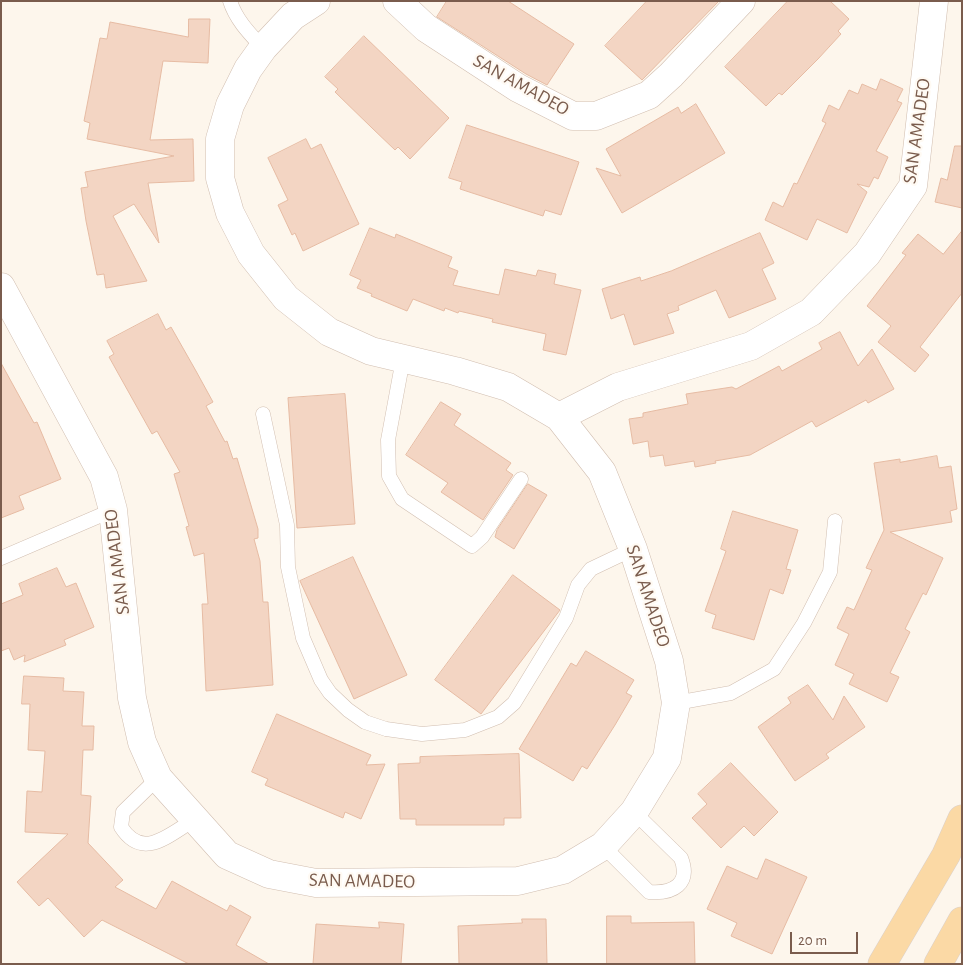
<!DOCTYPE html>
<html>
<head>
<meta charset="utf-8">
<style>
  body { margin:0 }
  #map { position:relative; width:963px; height:965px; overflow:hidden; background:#fdf6ec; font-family:"Alegreya Sans",sans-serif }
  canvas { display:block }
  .frame { position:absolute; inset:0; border:2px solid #7a5c4d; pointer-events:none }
  .scale { position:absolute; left:790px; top:932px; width:68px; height:22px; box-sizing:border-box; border:2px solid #7a5c4d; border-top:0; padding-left:6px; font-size:15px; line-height:18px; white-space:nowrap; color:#7a5c4d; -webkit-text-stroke:4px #fffaf3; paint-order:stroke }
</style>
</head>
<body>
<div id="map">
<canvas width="963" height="965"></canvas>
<div class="frame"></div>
<div class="scale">20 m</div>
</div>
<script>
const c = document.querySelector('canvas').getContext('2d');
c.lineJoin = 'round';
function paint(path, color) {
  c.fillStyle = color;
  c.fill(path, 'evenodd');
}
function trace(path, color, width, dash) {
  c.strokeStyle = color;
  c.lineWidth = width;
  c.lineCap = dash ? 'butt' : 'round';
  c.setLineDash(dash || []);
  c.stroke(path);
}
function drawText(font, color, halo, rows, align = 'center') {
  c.font = font + ' "Alegreya Sans",sans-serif';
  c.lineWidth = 4.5;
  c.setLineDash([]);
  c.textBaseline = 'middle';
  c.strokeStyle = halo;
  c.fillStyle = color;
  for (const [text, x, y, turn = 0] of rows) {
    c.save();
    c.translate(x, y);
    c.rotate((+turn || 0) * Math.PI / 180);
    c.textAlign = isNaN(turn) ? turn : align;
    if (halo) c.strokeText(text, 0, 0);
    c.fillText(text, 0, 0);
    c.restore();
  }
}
const building = new Path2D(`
  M447,1H508L574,44L547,85L526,74L437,17Z
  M647,1H719L642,80L605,46Z
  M788,1H830L849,19L838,31L841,34L818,59L782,95L779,93L766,106L725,67Z
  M189,19H210L208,63L163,61L150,140L193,139L194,181L148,183L159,243L134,204L113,216L147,281L106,288L104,274L97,275L86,221L81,188L88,187L85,172L174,156L87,139L90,123L84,121L100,38L107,39L110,22L188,37Z
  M364,36L449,118L410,159L398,147L395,150L372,128L335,92L338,89L325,77Z
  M881,79L903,89L897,101L902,103L876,151L888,157L878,179L874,177L869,187L857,184L867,192L847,233L817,219L807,240L765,220L773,202L783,207L794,183L797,184L826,123L822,121L829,105L839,110L849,90L858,94L862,84L876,90Z
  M696,104L725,153L622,213L596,168L621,176L606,149L678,107L681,113Z
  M467,125L579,162L561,215L545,210L543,216L460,189L462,182L449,178Z
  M306,139L311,149L321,144L359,224L303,251L295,233L292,235L278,205L288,200L268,158Z
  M955,146H962V208L935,202L941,178L947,180Z
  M370,228L395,238L396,234L452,257L448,267L458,271L453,285L499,295L505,269L536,276L538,270L556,274L554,284L581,290L566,355L543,350L546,334L492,322L493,319L459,311L458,313L445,308L444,311L413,299L407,311L371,296L372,294L357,288L361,280L350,275Z
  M962,231V293L920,347L929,355L915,372L878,342L891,326L867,306L906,255L902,253L918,234L943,254Z
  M760,233L774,263L762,269L776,299L729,318L716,290L678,306L679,310L667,314L674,333L634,345L624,314L611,319L602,289L640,277L641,281L671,271Z
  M158,314L166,330L171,327L196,371L213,402L206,406L225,442L227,441L233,459L237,458L258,529V538L254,539L260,561L263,602H268L273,685L206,691L202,604H208L204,553L194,556L186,527L189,526L174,474L180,472L157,431L152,434L109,357L114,354L107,341Z
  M840,332L858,366L872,349L894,389L868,403L866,400L816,427L812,421L750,455L715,461L716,463L695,467L694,461L665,466L663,455L650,457L648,441L633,444L629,419L643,417V413L688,404L686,394L732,387L736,389L779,366L782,371L822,349L819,343Z
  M1,363L34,423L37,422L61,479L19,496L24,509L1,518Z
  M345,394L355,524L297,528L288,398Z
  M441,402L461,414L454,425L511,463L506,470L513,475L483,520L441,492L448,483L406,455Z
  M937,456L939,468L951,466L957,509L950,511L952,522L890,532L943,558L926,595L923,593L905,629L910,632L890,673L899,677L887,702L849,684L854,674L835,665L849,634L837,628L847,607L854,610L872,570L866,568L884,530L874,463L900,459V462Z
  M528,484L547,495L514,549L495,537L497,530Z
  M733,511L798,530L786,569L791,570L783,594L770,589L754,640L712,628L716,615L705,611L726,551L721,549Z
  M353,557L407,675L354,699L300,581Z
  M57,568L66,587L76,583L94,627L64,640L66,645L24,662L25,655L14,660L9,648L1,651V604L23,595L19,584Z
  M513,575L560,610L481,714L435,680Z
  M586,651L634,680L626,693L632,696L615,725L587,769L582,766L573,781L519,749L571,663L576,666Z
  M24,676L64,678L63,691L84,692L82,726H94L93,750H83L81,795L91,796L88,843L123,880L115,887L156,909L172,881L227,911L230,905L251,917L236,945L269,964H189L102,920L84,937L48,898L39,906L17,882L68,834L25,832L27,791L42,792L45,751L28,750L30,704H22Z
  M808,685L833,720L844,696L865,727L826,754L829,758L795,781L758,727L791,703L788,698Z
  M277,714L371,755L366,765L385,764L361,819L345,812L343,818L265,785L268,779L252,772Z
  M519,754L521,818H504V825H416V819H400L398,764L420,763V757Z
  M731,763L778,812L754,836L744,826L721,848L692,818L707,804L698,794Z
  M766,859L807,877L772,954L731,936L737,923L707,909L727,866L757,879Z
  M607,916H631V923L694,922L695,964H607Z
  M522,919H546L547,964H459L458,926L522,923Z
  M379,922L404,924L401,964H313L316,924L379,928Z`);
paint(building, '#f3d5c3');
trace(building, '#e6bba3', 1);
const service = new Path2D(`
  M230,1C236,20 250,34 263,48
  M403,359L388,440L389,476L402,499L472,546L482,537L521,479
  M263,414L287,525L288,567L303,638L321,680L330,693L348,710L365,722L386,729L422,734L465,730L498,717L514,703L566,618L578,585L591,569L633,549
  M1,558L113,510
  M676,703L731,693L774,669L804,623L830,572L835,521
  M158,778L123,812L121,827C143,861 168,835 194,820
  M603,846L649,892C673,894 691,884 681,858L634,812`);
const minor = new Path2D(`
  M397,1L426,28L518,88L573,116H596L649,95L671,75L741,1
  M1,287L104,477L113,510L132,698L142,742L158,778L227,855L269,874L316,883L518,881L563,870L603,846L634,812L667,758L676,703L669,661L633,549L602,472L559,417L508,387L455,371L371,351L329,332L286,298L251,254L230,213L220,178V139L230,105L248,69L263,48L293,16L316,1
  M559,417L618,387L751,346L811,312L867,254L913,186L934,1`);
const primary = new Path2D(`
  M882,964L946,855L962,819
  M938,964L962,921`);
trace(service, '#d1beb0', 15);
trace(minor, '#d1beb0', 29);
trace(primary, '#dad1cd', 29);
trace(service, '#fff', 14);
trace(minor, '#fff', 28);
trace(primary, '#fbd9a5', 28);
drawText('19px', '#7a5c4d', '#fffaf3', [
  ["SAN AMADEO",521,85,29],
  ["SAN AMADEO",917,131,-82],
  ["SAN AMADEO",117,562,-97],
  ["SAN AMADEO",648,596,72],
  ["SAN AMADEO",362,881,1]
]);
</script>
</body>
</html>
